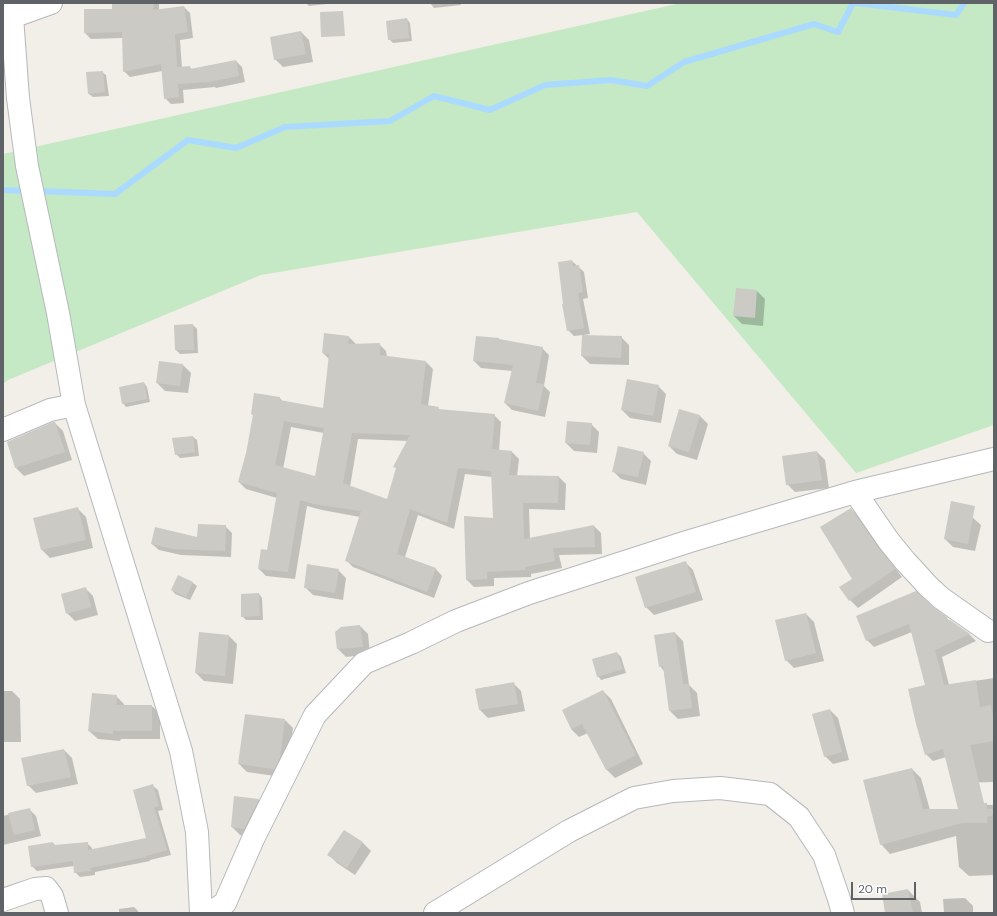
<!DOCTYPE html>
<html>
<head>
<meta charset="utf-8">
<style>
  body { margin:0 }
  #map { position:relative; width:997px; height:916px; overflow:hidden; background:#f1efe8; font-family:"DM Sans",sans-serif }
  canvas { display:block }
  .frame { position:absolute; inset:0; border:4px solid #5f6368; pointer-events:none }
  .scale { position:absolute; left:851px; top:882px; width:65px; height:18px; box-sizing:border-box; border:2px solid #5f6368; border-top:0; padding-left:5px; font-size:12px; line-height:14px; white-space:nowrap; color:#5f6368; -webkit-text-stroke:3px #fff; paint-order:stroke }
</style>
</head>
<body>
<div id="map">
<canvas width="997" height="916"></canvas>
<div class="frame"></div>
<div class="scale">20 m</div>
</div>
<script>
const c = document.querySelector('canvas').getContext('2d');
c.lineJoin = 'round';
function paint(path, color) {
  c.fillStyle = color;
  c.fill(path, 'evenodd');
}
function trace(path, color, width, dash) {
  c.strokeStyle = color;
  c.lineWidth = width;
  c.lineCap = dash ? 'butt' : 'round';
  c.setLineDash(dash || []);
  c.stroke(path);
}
paint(new Path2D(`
  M681,3H994V425L856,473L637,212L261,275L8,380L3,384V154Z`), '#c5e8c5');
paint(new Path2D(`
  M113,3H159V10L184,7L190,13L193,38L180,40L182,68L190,67L192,70L236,61L242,67L245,82L216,88L215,87L183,90L184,103L171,104L165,98L162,71L130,77L124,71L123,38L91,39L85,33L113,10Z
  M306,3H336L309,6Z
  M430,3H460L461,5L434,8Z
  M407,19L410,23L412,41L393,43L389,39Z
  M301,32L309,40L313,62L283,67L275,59Z
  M102,72L106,75L109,96L93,97L89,94Z
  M572,261L584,272L588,298L583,299L590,334L584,335V336L621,337L629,345V365L590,364L582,356L583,335L574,336L568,330Z
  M757,291L765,299L763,326L742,324L734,316Z
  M193,325L197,329L198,353L180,354L176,350Z
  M349,337L356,344H379L386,351L387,357L426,362L433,369L428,406L438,408L440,410L494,415L501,422L499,451L512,452L519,459L517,476L559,477L566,484L565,510L529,509L530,539L594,526L601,533L602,554L559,555L562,568L531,574V577L494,578V586L474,587L467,580L494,520L492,477L465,474L454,529L418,515L405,557L435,568L442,576L434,598L353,567L346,560L360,517L322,510L307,506L295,579L266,576L259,569L268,551L277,498L246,489L239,482L247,454L254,417L252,414L280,398L283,402L324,409L329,359L323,353ZM291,427L324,433L316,478L283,469ZM358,439L408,441L395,467L397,469L388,501L350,487Z
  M499,339L500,340L542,348L549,355L544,386L550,392L545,417L512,410L505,403L512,371L481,368L474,361Z
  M183,365L191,373L188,393L165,391L157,383Z
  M144,383L147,387L150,402L126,407L123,403Z
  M658,386L666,394L661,423L630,418L622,410Z
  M680,410L700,416L708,424L697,460L677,454L669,446Z
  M55,423L63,431L72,460L24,476L16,468Z
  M591,424L599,432L597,453L574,451L566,443Z
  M193,437L197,440L199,456L180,458L176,454Z
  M817,452L825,460L829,488L795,492L787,484Z
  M643,453L651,461L646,485L621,479L613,471Z
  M78,509L86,517L93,548L50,558L42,550L35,519Z
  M851,509L859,517L886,556L902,577L858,608L850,600L853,579Z
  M972,517L981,525L975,551L953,547L945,539Z
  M225,526L232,533L231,557L181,555L159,550L152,544L198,538Z
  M685,562L693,570L703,600L654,615L646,607Z
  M338,570L346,578L343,600L313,595L305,587Z
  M178,576L193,583L197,586L190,600L175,594L172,590Z
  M85,588L93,596L98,615L75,621L67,613Z
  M259,594L262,598L263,620H246L242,616Z
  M806,614L814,622L824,661L794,668L786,660Z
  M858,616L946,618L950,621L969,634L976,641L942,657L949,685L994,678V782L958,783L946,757L933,761L926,754L927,686L912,632L874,647L867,640Z
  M360,626L368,634L370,654L346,657L338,649Z
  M675,633L683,641L689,685L697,693L700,716L678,719L670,711L664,671L660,666Z
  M229,636L237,644L233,684L204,681L196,673Z
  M617,653L621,657L626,673L601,680L598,676Z
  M513,683L521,691L525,711L488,718L480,710L476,689Z
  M3,691H12L20,699L21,742H3Z
  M603,691L611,699L643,764L615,778L607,770L588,733L579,737L571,729Z
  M116,696L124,704V706H152L160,714V739H121L120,741L98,739L89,731Z
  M830,710L838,718L849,760L833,764L825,756Z
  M285,720L293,728L287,766L282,777L247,772L239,764Z
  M64,750L72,758L78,784L36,793L28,785Z
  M912,769L921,778L930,810H959L958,804L994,805V875L969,876L959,867L956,836L890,854L881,844Z
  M153,786L158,790L163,810L158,811L171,855L150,860V861L95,872V875L80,877L75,872L74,866L37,871L32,866L53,843L56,846L87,843L92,848V850L147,839Z
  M235,797L259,800L267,807L252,836L240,835L232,827Z
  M29,809L36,816L41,836L3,845V816Z
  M344,832L363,843L371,851L355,875L337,863L329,855Z
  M908,890L920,902L922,913H886Z
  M965,898L973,906V913H944L943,899Z
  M134,907L138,911L139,913H119V909Z`), '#0003');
trace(new Path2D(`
  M857,3L956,15L964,3
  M3,190L27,191
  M37,191L115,194L188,140L236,148L285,127L390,121L434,96L490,110L545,85L611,80L647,86L684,62L814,24L838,32L853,3`), '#aadaff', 6);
paint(new Path2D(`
  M112,3H154L153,10L184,6L188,32L175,34L177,67L190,66V69L236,60L239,76L209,82L178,84L179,97L164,99L161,64L123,72L122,32L84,33V9H112Z
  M343,11L345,36L321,37L320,12Z
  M407,18L409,38L388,40L386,21Z
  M301,31L306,54L274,60L270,37Z
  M103,71L105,92L88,94L86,72Z
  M572,260L573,266L579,265L583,292L578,293L584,328L567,331L562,304H563L558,262Z
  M736,288L757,290L755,318L733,316Z
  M193,324L194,350H175L174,325Z
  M324,333L349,336L348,344L380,343V355L426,361L421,404L439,407L438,409L495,414L492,449L512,451L509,475L559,476L558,503H523L524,539L594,525L595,547L553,548L555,561L525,567V570L487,572V579L466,580L464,516L493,518L491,471L458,468L447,523L410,509L397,554L436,568L427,592L345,561L361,511L314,504L300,500L288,572L258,569L261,549L267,550L277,493L238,482L246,453L253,415L251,414L254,393L280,397V400L323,408L329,354L322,353ZM284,421L324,428L315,476L275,465ZM352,433L410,435L393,467L396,468L387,499L343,483Z
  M582,335L622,336L621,358L581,356Z
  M476,336L499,338V339L543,347L536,383L544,384L538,411L504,403L513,365L473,361Z
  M159,361L183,364L180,386L156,383Z
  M627,379L659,385L653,416L621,410Z
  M144,382L147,399L122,404L119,387Z
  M679,409L700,415L689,452L668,446Z
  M567,421L592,423L590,445L565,443Z
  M53,422H55L65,452L15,468L7,442Z
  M193,436L195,452L175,455L172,438Z
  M618,446L644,452L638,477L612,472Z
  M817,451L822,480L786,485L782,456Z
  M951,501L975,506L968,544L944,539Z
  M78,507L86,540L41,550L33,518Z
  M851,508L878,547L895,569L849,601L839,587L852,579L820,527Z
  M198,524L226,525L225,551L173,549L151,544L155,527L197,537Z
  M686,561L696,592L645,608L635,577Z
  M307,564L339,569L335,593L304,588Z
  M178,575L193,582L186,597L171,590Z
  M86,587L91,607L66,614L61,594Z
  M916,591L933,607L947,617L948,621L950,620L970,634L935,650L944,685L976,680L980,707L991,705L994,723V741L970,745L984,803H987V809H993L994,815L987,817V823H962L880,845L863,780L912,768L923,809H958L943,749L925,755L916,724L908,689L925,685L909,624L866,641L856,616Z
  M259,593L260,616L241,617V594Z
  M806,613L816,653L785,661L775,620Z
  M360,625L363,647L337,649L335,632L341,627Z
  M199,632L229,635L225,676L195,673Z
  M675,632L683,684H689L692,708L669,711L663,666L659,667L654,635Z
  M617,652L623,669L597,677L592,659Z
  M514,682L518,704L479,710L475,689Z
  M603,690L636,755L606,770L582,724L571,729L562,710Z
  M92,693L117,695L116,705H152V731H113V734L88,731Z
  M830,709L842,752L824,757L812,714Z
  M245,714L285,719L280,758L274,769L238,764Z
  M64,749L71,777L27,786L21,758Z
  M153,784L159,806L154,807L167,850L146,856V857L90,868L91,871L74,873L73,861L31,867L28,846L53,842L54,845L88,842V850L146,838L133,790Z
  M234,796L259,799L244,829L231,827Z
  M30,808L35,830L14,835L8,813Z
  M344,830L363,842L347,868L327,855Z
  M908,889L913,913H885L882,894Z`), '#cccac5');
const minor = new Path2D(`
  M11,3L18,98L27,166L58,313L74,405L137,609L181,751L197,832L201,913
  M12,17L51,3
  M3,430L50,410L74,405
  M855,492L888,540L905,561L918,575L927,585L941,598L988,631
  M3,900L35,889L46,888L52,896L57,913
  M210,913L225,903L253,839L315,715L364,663L411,643L456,621L529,593L690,541L855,492L994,459
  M435,913L569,831L634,798L673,791L720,788L770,794L799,817L824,855L839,899L843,913`);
trace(minor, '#b5b8bc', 24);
trace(minor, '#fff', 22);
</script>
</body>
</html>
